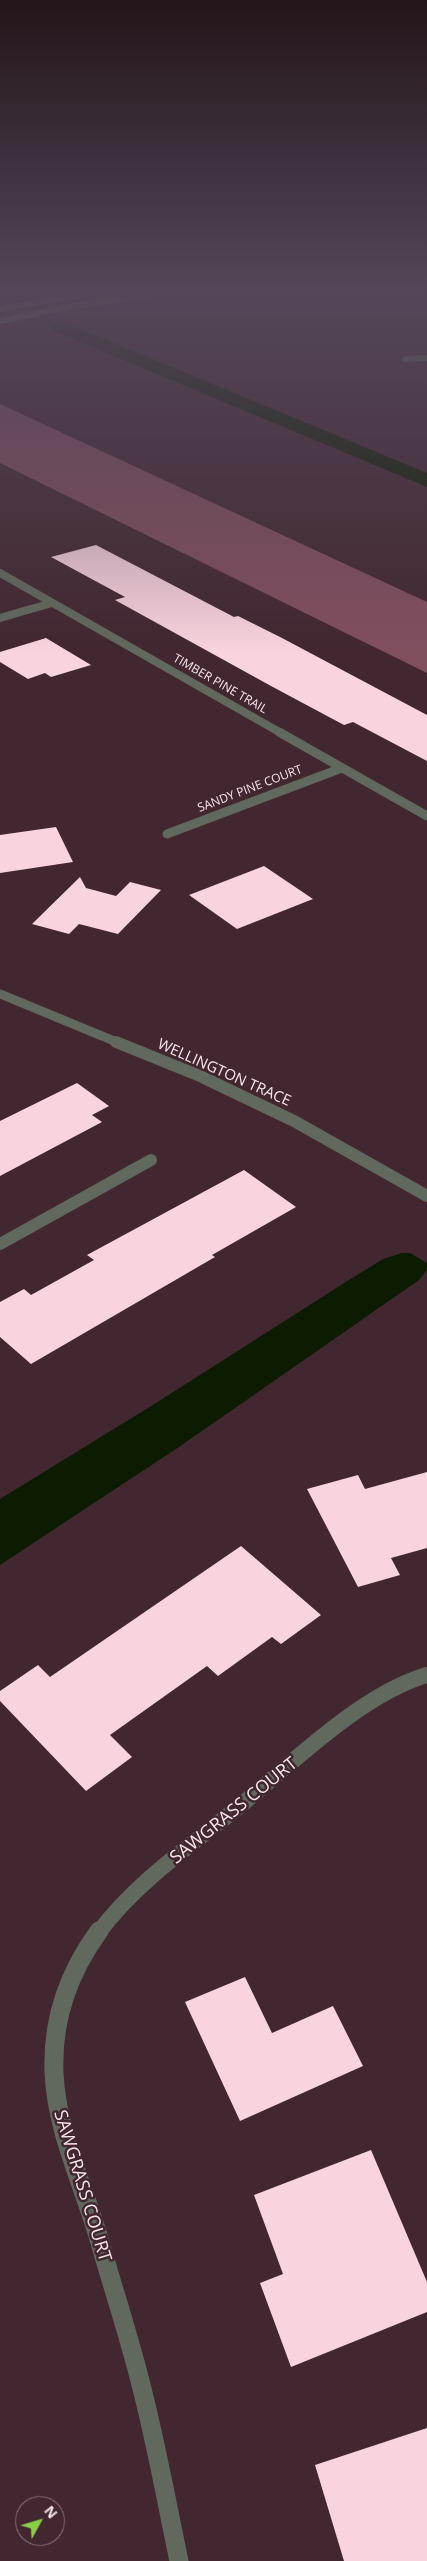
<!DOCTYPE html>
<html>
<head>
<meta charset="utf-8">
<style>
  body { margin:0 }
  #map { position:relative; width:427px; height:2561px; overflow:hidden; background:#422730; font-family:"Open Sans",sans-serif }
  canvas { display:block }
  .north { position:absolute; left:15px; top:2496px; width:50px; height:50px; box-sizing:border-box; background:#422730; border:1px solid #8b737a; border-radius:50%; rotate:51deg; font-size:14px; font-weight:700; line-height:20px; text-align:center; color:#f8e6ea }
  .north::after { content:''; display:block; margin:auto; width:18px; height:22px; background:#89ce48; clip-path:polygon(50% 0,100% 100%,50% 72%,0 100%) }
</style>
</head>
<body>
<div id="map">
<canvas width="427" height="2561"></canvas>
<div class="north">N</div>
</div>
<script>
const c = document.querySelector('canvas').getContext('2d');
c.lineJoin = 'round';
function paint(path, color) {
  c.fillStyle = color;
  c.fill(path, 'evenodd');
}
function trace(path, color, width, dash) {
  c.strokeStyle = color;
  c.lineWidth = width;
  c.lineCap = dash ? 'butt' : 'round';
  c.setLineDash(dash || []);
  c.stroke(path);
}
function drawText(font, color, halo, rows, align = 'center') {
  c.font = font + ' "Open Sans",sans-serif';
  c.lineWidth = 5;
  c.setLineDash([]);
  c.textBaseline = 'middle';
  c.strokeStyle = halo;
  c.fillStyle = color;
  for (const [text, x, y, turn = 0] of rows) {
    c.save();
    c.translate(x, y);
    c.rotate((+turn || 0) * Math.PI / 180);
    c.textAlign = isNaN(turn) ? turn : align;
    if (halo) c.strokeText(text, 0, 0);
    c.fillText(text, 0, 0);
    c.restore();
  }
}
paint(new Path2D(`
  M0,404L427,602V673L0,463Z`), '#814e5e');
paint(new Path2D(`
  M49,323L73,326L427,473V487L52,330Z
  M402,1253H410L427,1263V1270L419,1280L179,1447L0,1565V1499L156,1403L341,1285L383,1259Z`), '#0c1c00');
paint(new Path2D(`
  M96,545L234,617L238,616L282,638L427,715V761L353,722L344,725L271,686L115,600L125,597L51,557Z
  M46,638L91,665L51,677L45,673L28,679L0,662V652Z
  M56,827L73,862L0,873V835Z
  M264,866L313,899L237,929L189,895Z
  M80,877L86,888L116,896L130,882L161,890L118,934L79,924L69,934L32,924Z
  M77,1083L109,1106L92,1115L102,1122L0,1176V1121Z
  M244,1170L296,1207L212,1255L215,1257L31,1364L0,1337V1302L24,1289L31,1295L94,1260L87,1255Z
  M427,1472V1548L391,1558L400,1575L358,1587L307,1489L358,1475L365,1489Z
  M241,1546L321,1615L281,1644L272,1637L218,1676L207,1666L110,1735L132,1757L86,1791L0,1701V1691L38,1665L50,1677Z
  M245,1977L272,2033L333,2006L363,2066L240,2121L185,2002Z
  M371,2150L427,2282V2312L291,2367L260,2283L283,2274L254,2195Z
  M427,2428V2561H344L315,2465Z`), '#f9d4de');
trace(new Path2D(`
  M405,359L427,358`), '#61685d', 6);
trace(new Path2D(`
  M0,573L281,733
  M0,618L52,603`), '#61685d', 8);
trace(new Path2D(`
  M279,732L427,816
  M167,834L342,768`), '#61685d', 9);
trace(new Path2D(`
  M0,1244L151,1160`), '#61685d', 12);
trace(new Path2D(`
  M99,1932C137,1881 193,1844 242,1804C295,1761 362,1694 427,1675`), '#61685d', 16);
trace(new Path2D(`
  M99,1931C69,1972 52,2020 54,2072C56,2129 83,2184 99,2239C112,2285 127,2330 139,2377C155,2437 166,2499 179,2561`), '#61685d', 19);
trace(new Path2D(`
  M0,994L119,1043`), '#61685d', 9);
trace(new Path2D(`
  M116,1042L200,1076L294,1121L427,1196`), '#61685d', 12);
trace(new Path2D(`
  M0,309L79,295
  M0,321L73,306L154,295`), '#7c8675', 6);
const sky = c.createLinearGradient(0, 0, 0, 653);
sky.addColorStop(0, '#24151a');
sky.addColorStop(0.45, '#544759');
sky.addColorStop(1, '#54475900');
c.fillStyle = sky;
c.fillRect(0, 0, 427, 653);
drawText('12px', '#f8e6ea', '#422730', [
  ["TIMBER PINE TRAIL",220,684,30],
  ["SANDY PINE COURT",250,789,-21]
]);
drawText('15px', '#f8e6ea', '#422730', [
  ["WELLINGTON TRACE",224,1073,24]
]);
drawText('18px', '#f8e6ea', '#422730', [
  ["SAWGRASS COURT",234,1811,-39],
  ["SAWGRASS COURT",82,2186,73]
]);
</script>
</body>
</html>
